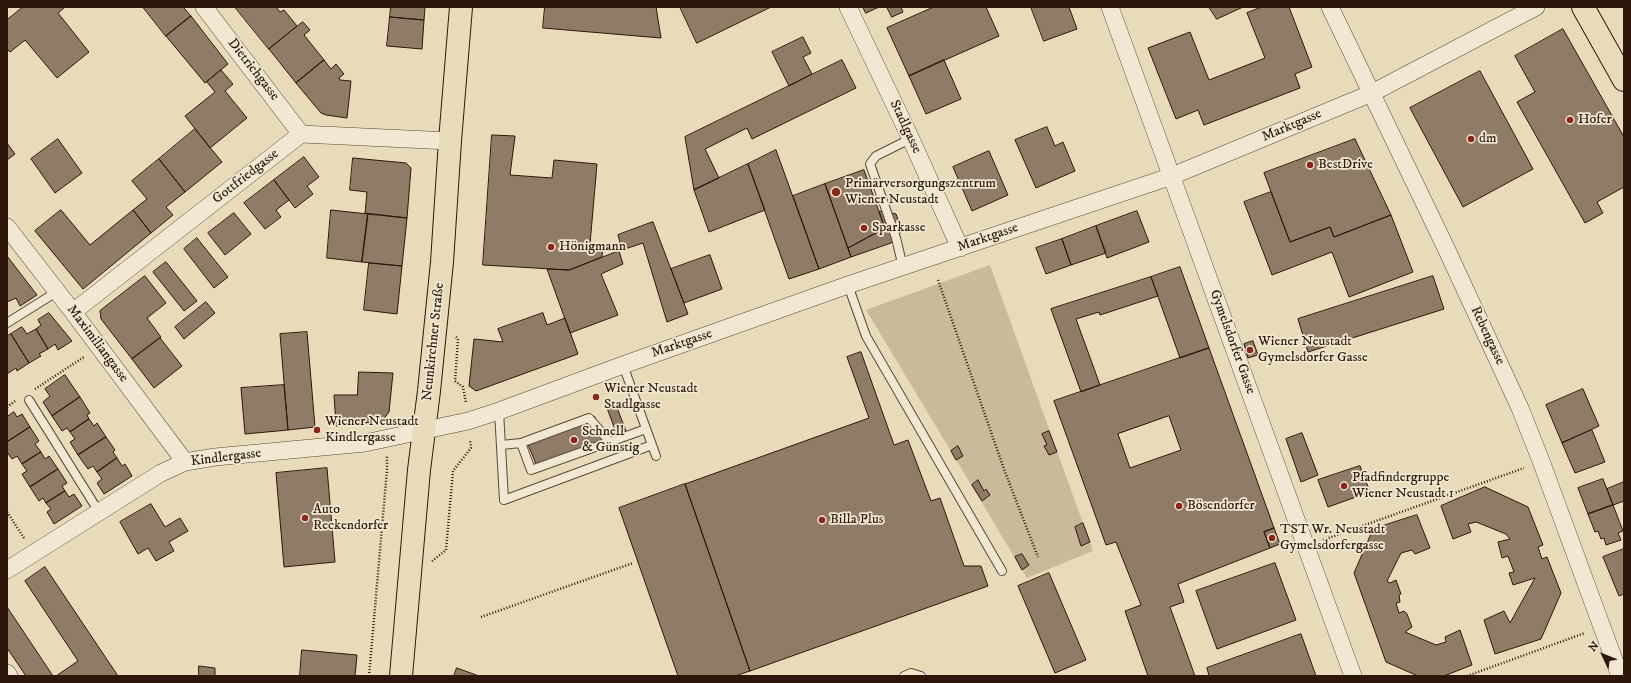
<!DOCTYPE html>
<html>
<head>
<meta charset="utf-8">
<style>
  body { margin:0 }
  #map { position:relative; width:1631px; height:683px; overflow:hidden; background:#e8dbba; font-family:"IM FELL DW Pica",serif }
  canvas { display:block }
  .frame { position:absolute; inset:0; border:8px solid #2f160a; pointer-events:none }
  .north { position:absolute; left:1583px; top:635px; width:40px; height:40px; -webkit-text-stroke:3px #f0e8d2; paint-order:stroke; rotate:313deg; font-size:11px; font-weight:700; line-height:16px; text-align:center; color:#2f160a }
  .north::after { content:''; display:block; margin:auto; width:14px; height:18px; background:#2f160a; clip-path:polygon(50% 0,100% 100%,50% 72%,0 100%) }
</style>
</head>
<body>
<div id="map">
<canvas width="1631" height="683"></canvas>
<div class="frame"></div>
<div class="north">N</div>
</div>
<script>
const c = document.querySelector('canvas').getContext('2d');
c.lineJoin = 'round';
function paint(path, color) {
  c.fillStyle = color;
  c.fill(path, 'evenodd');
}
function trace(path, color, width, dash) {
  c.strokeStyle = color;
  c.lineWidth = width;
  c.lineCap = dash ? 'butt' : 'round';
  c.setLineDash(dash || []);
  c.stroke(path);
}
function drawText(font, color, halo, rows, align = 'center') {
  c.font = font + ' "IM FELL DW Pica",serif';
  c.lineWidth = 3.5;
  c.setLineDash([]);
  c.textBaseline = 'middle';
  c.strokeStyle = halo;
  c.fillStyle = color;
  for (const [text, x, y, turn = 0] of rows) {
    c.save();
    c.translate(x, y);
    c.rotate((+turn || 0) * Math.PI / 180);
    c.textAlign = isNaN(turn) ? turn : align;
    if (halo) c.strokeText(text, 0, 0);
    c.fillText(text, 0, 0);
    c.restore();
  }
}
paint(new Path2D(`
  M990,265L1093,551L1027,578L866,310Z`), '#c9ba9c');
const building = new Path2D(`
  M23,7H65L58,13L89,52L57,78L25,40L10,52L7,49V20Z
  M143,7H183L191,16L166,36Z
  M235,7H276L280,12L284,10L297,26L269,49Z
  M391,7H425L424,20L390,17Z
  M545,7H656L661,38L543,28Z
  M680,7H771L697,43Z
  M863,7H879L866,13Z
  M887,7H901L903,12L892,17Z
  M934,7H986L999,36L909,76L887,28Z
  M1031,7H1069L1077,29L1044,41Z
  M1209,7H1243L1217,19Z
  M1262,7H1289L1312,67L1295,74L1300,88L1204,125L1198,110L1176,119L1148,48L1190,32L1209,80L1265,58L1247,13Z
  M191,16L228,64L205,83L166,36Z
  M390,17L424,20L422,49L387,46Z
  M303,22L310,30L304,35L324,60L296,83L269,49Z
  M1563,29L1624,137V187L1597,202L1603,213L1585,223L1517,102L1535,92L1515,56Z
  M803,37L811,53L803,57L812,74L789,86L772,52Z
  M324,60L331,69L336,64L344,74L339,78L340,80L351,81L347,118L326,115L321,113L296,83Z
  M842,60L856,88L752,139L747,128L705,149L719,178L694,190L685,137Z
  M944,60L961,99L926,114L909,76Z
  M221,70L233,84L225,91L247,118L210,148L185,116L215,92L207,82Z
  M1480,71L1533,169L1463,207L1410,108Z
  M1047,127L1055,146L1063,142L1075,171L1036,188L1015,140Z
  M195,129L222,162L185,192L159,159Z
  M492,135L515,136L510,175L552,178L554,160L597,164L590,244L603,246L602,257L569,270L483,265Z
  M58,139L82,173L55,193L31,159Z
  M1355,139L1391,215L1334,237L1330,227L1290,242L1264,173Z
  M7,143L15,154L7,160Z
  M776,150L819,269L789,279L748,164Z
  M989,151L1008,195L972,211L953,167Z
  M304,157L319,177L307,186L313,194L295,208L274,180Z
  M353,158L406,163L411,168L407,218L365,213L367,192L350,190Z
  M159,159L185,192L166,207L173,215L151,233L133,210L147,199L132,181Z
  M748,164L765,210L709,232L694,190Z
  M864,170L885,228L848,248L825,184Z
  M274,180L289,200L276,210L281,217L265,229L244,203Z
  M825,184L851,257L819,269L793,196Z
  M1271,192L1290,242L1330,227L1334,237L1391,215L1413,272L1349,297L1332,252L1272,275L1244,202Z
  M61,210L90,245L133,210L151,233L83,289L35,231Z
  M331,210L368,214L362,262L327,258Z
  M883,211L896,214L902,231L891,243L851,257L848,248L885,228L879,212Z
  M1137,211L1149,242L1107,258L1096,226Z
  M234,213L251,234L225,255L208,233Z
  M368,214L407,218L402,266L362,262Z
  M653,222L688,314L667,322L643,243L622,250L618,235Z
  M1096,226L1106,253L1071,265L1062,239Z
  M197,238L228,277L214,288L184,249Z
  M1062,239L1071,265L1046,274L1036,248Z
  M619,251L623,264L601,274L618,315L570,333L547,269L569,270Z
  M710,255L722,289L684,303L671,269Z
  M7,256L37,295L20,306L16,298L7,302Z
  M166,262L197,301L184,311L153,272Z
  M369,263L402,266L397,314L364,310Z
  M1180,267L1209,348L1180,358L1151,277Z
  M145,276L166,303L147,318L161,337L132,359L101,319L100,311Z
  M1433,276L1444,309L1308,352L1298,319Z
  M1151,277L1158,296L1100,315L1099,312L1076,319L1100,385L1081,392L1051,309Z
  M206,302L215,313L184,339L175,327Z
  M49,313L72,341L58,350L55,344L48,349L36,329L41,325L38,320Z
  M543,313L547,325L565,318L578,354L476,391L469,386L474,339L503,342L498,329Z
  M22,327L27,334L36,329L48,349L39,354L41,356L29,363L11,334Z
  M307,332L315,427L288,430L280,334Z
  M11,334L29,363L17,371L16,368L7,374V336Z
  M160,338L182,366L154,388L132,359Z
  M1253,341L1258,355L1248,358L1244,344Z
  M1209,348L1274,528L1264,532L1270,548L1178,584L1184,602L1170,607L1195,676H1148L1125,611L1141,605L1116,542L1106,545L1054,401ZM1169,416L1181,450L1130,468L1118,434Z
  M861,352L894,445L908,440L931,501L940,498L964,566H981L988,586L750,671L685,484L869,418L847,357Z
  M359,372L393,373L389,412L382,421L336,426L334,395H357Z
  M65,375L80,397L52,416L43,402L50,396L45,389Z
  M284,385L288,430L245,434L241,388Z
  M1583,389L1599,426L1562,443L1546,405Z
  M80,397L90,413L87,415L89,419L70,432L67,428L62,431L52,416Z
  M616,405L626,431L617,435L607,408Z
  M14,412L17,417L22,414L30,427L7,442V417Z
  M595,417L603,440L536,464L527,442Z
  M89,419L94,426L97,423L106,437L78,455L70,442L75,439L70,432Z
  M30,427L39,441L35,444L41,452L22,464L17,456L12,459L7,452V442Z
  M1592,430L1605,462L1575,473L1562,443Z
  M1049,431L1057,452L1049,455L1044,446L1047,445L1042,434Z
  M1302,433L1318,475L1301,482L1286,439Z
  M106,437L115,450L113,452L117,458L97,472L93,466L88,469L78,455Z
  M958,446L963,456L956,460L951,451Z
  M41,452L45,459L49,456L58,469L30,487L22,474L27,471L22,464Z
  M117,458L122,466L125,464L132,476L104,494L97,483L102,479L97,472Z
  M1360,466L1370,492L1328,507L1318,480Z
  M327,468L335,562L284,567L276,473Z
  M58,469L67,483L62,486L65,491L46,503L43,498L39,501L30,487Z
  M1603,479L1613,505L1588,514L1578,488Z
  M978,480L984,491L986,489L990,495L982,501L972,485Z
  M1624,482V501L1613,505L1607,489Z
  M685,484L750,671L735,676H678L619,508Z
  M1485,487L1528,507L1543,545L1538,547L1542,559L1547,557L1561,593L1541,639L1495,654L1484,620L1504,611L1510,623L1535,578L1513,585L1509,573L1514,572L1508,556L1502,558L1498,542L1510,539L1506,534L1476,522L1468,524L1471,532L1453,539L1441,506Z
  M65,491L69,497L74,494L82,506L54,524L47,512L51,509L46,503Z
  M151,504L165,527L180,518L188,531L169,542L174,551L156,561L148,548L138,554L120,522Z
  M1613,505L1623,531L1618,533L1621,540L1606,545L1604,538L1601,539L1598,531L1595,532L1588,514Z
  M1417,515L1430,548L1415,554L1412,550L1401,553L1387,581L1390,583L1396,580L1401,594L1399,595L1400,602L1396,603L1399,613L1404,611L1407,614L1412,627L1405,632L1436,645L1446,642L1445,637L1460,630L1472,665L1444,676H1418L1386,662L1354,573L1373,529Z
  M1083,523L1090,542L1081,546L1075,527Z
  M1274,528L1280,544L1270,548L1264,532Z
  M1624,549V594L1619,596L1603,557Z
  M1022,554L1029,565L1022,570L1015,557Z
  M1275,563L1296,620L1217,649L1196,591Z
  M45,567L118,676H56L78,661L25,581Z
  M1049,573L1086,660L1055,673L1018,586Z
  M7,607L53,676H26L7,648Z
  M1301,634L1316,676H1209L1207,668Z
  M302,650L357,655L355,676H300Z
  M199,666L215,668V676H199Z
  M457,668L479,676H454Z`);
paint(building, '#8f7c66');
trace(building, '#2f160a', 1);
const lane = new Path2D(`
  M903,267L896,238L870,164L876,156L904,142L910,137
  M848,285L866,336L1002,571
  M7,323L58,291
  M29,400L99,512
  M499,411L504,500L652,445L623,365
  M521,443L531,470L646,429
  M501,445L521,443L589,418L610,442
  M652,445L656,456
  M904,676L911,673L921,676`);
const street = new Path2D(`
  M204,7L301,134
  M848,7L910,137L960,248
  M1110,7L1353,676
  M1330,7L1445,246L1520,408L1541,461L1620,676
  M7,227L73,312L185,462
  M73,312L301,134L450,141
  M7,570L161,473L185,462L215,457L365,443L468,421L499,411L623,365L848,285L1172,176L1372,93L1536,7
  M7,673L9,676`);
const primary = new Path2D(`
  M1583,7L1624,80
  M401,676L419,470L429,391L442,262L450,141L461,7`);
trace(lane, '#5d4736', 10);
trace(street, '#5d4736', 18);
trace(primary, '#2f160a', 24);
trace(new Path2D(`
  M938,280L1005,472L1038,557
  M456,337L458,339L455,381L463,387L466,403
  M35,389L84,357
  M7,407L15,401
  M7,512L24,538
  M1323,540L1524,468
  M432,561L446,550L453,471L471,448L470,440
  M481,617L633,563
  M369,676L387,470V456
  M1467,676L1585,633`), '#2f160a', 2.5, [1, 2]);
trace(lane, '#f0e8d2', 8);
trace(street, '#f0e8d2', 17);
trace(primary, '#e8dbba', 22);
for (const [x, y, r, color] of [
  [1570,120,4,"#8f2418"],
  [1471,139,4,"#8f2418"],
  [1310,165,4,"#8f2418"],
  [836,192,5,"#8f2418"],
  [864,228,4,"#8f2418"],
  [551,247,4,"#8f2418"],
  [1250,350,4,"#8f2418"],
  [596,397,4,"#8f2418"],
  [317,430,4,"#8f2418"],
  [574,440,4,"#8f2418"],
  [1344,486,4,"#8f2418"],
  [1179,506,4,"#8f2418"],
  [305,518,4,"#8f2418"],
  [822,520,4,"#8f2418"],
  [1272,538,4,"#8f2418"]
]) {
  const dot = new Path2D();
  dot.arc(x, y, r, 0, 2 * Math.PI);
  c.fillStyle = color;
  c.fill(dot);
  trace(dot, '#f0e8d2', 1.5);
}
drawText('14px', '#2f160a', '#f0e8d2', [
  ["Dietrichgasse",253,70,52],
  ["Marktgasse",1292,126,-23],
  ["Stadlgasse",905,127,65],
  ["Gottfriedgasse",246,177,-38],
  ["Marktgasse",988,238,-19],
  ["Rebengasse",1487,336,65],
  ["Neunkirchner Straße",434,342,-84],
  ["Gymelsdorfer Gasse",1232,342,70],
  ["Maximiliangasse",97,344,53],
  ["Marktgasse",682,344,-19],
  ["Kindlergasse",226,458,-7]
]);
drawText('14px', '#2f160a', '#f0e8d2', [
  ["Hofer",1578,120],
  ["dm",1479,139],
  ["BestDrive",1318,165],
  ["Primärversorgungszentrum",845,184],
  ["Wiener Neustadt",845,200],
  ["Sparkasse",872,228],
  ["Hönigmann",559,247],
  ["Wiener Neustadt",1258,342],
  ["Gymelsdorfer Gasse",1258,358],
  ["Wiener Neustadt",604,389],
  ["Stadlgasse",604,405],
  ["Wiener Neustadt",325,422],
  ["Kindlergasse",325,438],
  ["Schnell",582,432],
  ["& Günstig",582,448],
  ["Pfadfindergruppe",1352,478],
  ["Wiener Neustadt 1",1352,494],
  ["Bösendorfer",1187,506],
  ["Auto",313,510],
  ["Reckendorfer",313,526],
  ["Billa Plus",830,520],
  ["TST Wr. Neustadt",1280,530],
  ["Gymelsdorfergasse",1280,546]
], 'left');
</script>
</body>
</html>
